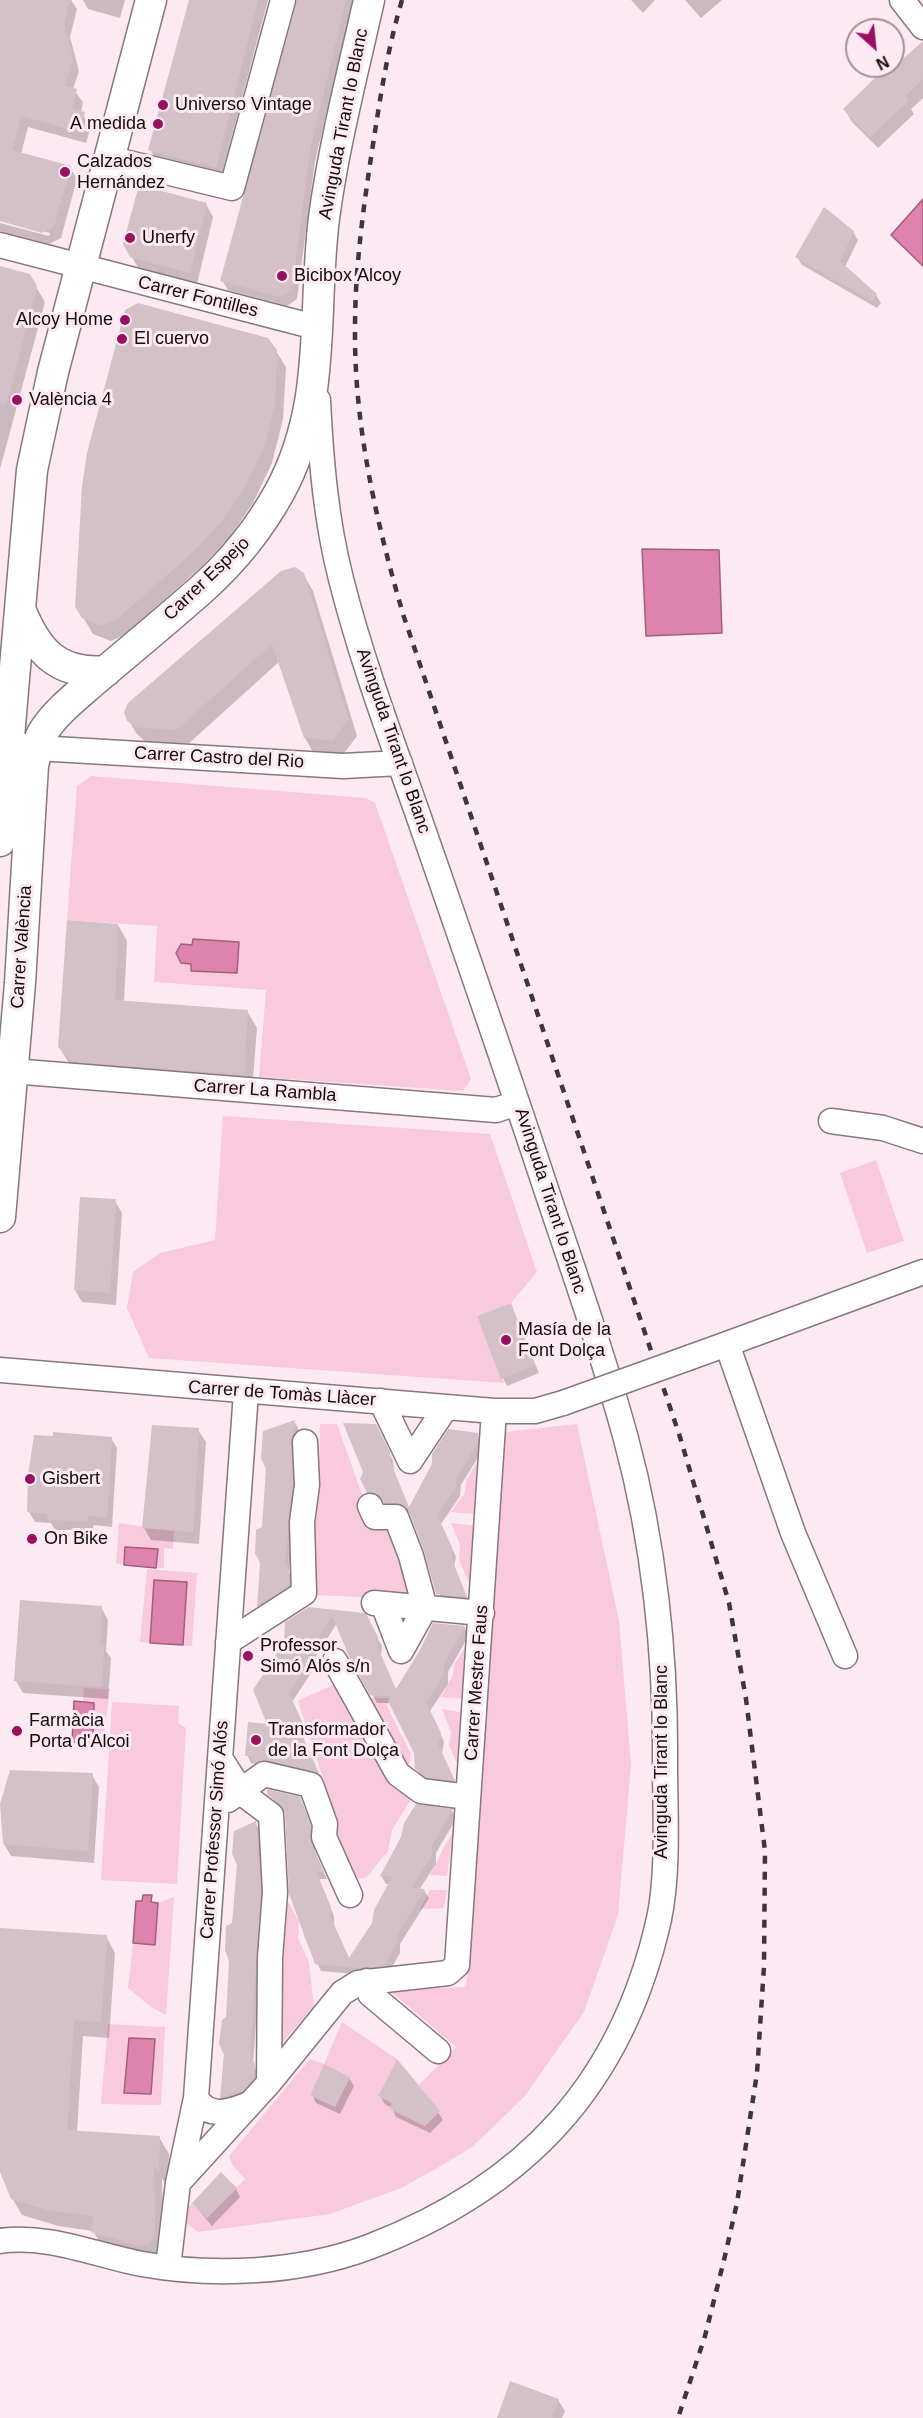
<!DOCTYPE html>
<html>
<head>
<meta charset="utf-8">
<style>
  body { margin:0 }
  #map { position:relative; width:923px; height:2418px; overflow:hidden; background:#fde9f1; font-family:Helvetica,sans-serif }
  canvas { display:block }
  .north { position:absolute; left:845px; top:18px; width:60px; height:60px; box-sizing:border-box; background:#fde9f1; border:2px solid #9f9197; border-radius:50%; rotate:153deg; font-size:16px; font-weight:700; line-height:24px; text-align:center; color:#120c0f }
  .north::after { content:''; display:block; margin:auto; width:21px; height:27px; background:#990f62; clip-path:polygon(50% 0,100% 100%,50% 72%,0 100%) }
</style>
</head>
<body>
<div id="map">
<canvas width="923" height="2418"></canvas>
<div class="north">N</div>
</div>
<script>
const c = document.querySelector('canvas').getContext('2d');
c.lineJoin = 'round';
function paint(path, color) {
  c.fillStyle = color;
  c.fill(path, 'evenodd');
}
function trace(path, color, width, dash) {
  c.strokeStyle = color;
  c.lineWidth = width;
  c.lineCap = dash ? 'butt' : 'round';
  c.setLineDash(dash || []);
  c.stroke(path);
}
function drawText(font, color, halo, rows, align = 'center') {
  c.font = font + ' Helvetica,sans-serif';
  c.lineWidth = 6;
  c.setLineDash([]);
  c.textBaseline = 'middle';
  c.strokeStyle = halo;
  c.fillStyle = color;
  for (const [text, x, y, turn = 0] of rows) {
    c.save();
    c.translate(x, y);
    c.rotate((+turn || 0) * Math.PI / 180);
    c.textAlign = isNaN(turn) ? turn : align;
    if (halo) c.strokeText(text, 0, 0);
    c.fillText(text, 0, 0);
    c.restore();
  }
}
paint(new Path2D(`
  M91,776L366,798L375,803L471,1079L463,1091L259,1077L266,990L154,982L157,926L67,920L77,786Z
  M223,1116L490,1134L537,1272L511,1303L477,1316L504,1383L149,1358L127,1308L133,1272L160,1253L215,1240Z
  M876,1160L904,1241L867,1253L840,1173Z
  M320,1424H337L371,1520L390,1525L405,1571L407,1599L314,1595L309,1524L319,1493Z
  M577,1424L619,1621L631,1765L618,1915L584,2012L524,2097L472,2147L439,2167L401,2188L330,2214L198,2232L180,2218L192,2203L207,2218L245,2179L233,2166L229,2156L310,2059L324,2064L342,2022L397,2059L378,2096L392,2103L390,2109L425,2126L439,2111L419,2085L456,2047L389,1990L466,1987L505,1432ZM324,2064L350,2077L335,2107L310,2095Z
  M483,1451L477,1514L451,1512L465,1493L466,1481Z
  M119,1523L174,1531L173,1549L164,1548V1568H156L157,1549L125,1547L124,1565L116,1563Z
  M451,1523L478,1526L474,1594L459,1560L460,1545Z
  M147,1569L197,1573L192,1646L140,1642Z
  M470,1639L465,1699L441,1697L453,1675L454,1665Z
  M337,1683L413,1796L392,1830L388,1851L366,1878L352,1879L337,1837V1821L298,1701Z
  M84,1688L110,1689L103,1744H93L94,1703L83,1702Z
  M364,1698H395L394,1703L386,1704L411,1754L409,1765L418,1781L402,1770Z
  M112,1702L179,1706L178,1723L186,1728L177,1884L101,1880Z
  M442,1709L466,1713L461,1773L449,1745L451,1732Z
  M453,1833L447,1876L430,1875C439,1860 443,1846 453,1833Z
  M430,1890H447L444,1908L420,1909Z
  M282,1892L299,1921L298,1938L309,1963L314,2007L280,2045Z
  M174,1897L166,2015L151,2007L128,1988L133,1943L155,1945L158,1903Z
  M108,2024L165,2027L161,2105L101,2104Z`), '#f9c9dd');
const water = new Path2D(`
  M923,199V266L891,235Z
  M642,549L719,550L722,633L646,636Z
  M193,939L239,942L237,973L191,971V964L181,963L176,953L181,944L192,945Z
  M125,1547L158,1549L156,1568L124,1565Z
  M154,1580L187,1582L183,1645L150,1643Z
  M74,1701L94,1703L93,1744L72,1742Z
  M143,1895H152L151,1902L158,1903L155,1945L133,1943L136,1901H142Z
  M129,2038L155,2039L151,2094L124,2093Z`);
paint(water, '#de83ad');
trace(water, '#a15f7e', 1.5);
paint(new Path2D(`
  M0,0H71L77,9L70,37L79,71L73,89L83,102L81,113L91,126L86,143L28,127L21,154L70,167L77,179L61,238L49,244L0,231V223L49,236L50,233L0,220Z
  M83,0H125L120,18L88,9Z
  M191,0H268L221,177L156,159L150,150Z
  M298,0H354L315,161L297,299L287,306L228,290L222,280Z
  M631,0H655L643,13Z
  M685,0H722L701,18Z
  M923,55V98L911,109L914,114L878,148L852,122L845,110L887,75Z
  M206,204L213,217L197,284L139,269L124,244Z
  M853,232L858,240L845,267L876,295L881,303L877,308L802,265L797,257Z
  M0,267L29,275L45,302L0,469Z
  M276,351L286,367L283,419L272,463L253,503L229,538L201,567L126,634L111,641L93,634L77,607Z
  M303,574L313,591L357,736L342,756L314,754L305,738L280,661L186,746L147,743L136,733L127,717Z
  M118,925L127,941L124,1003L247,1011L257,1028L252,1091L83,1078L69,1063L59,1047Z
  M115,1201L122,1213L116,1305L82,1302L75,1290Z
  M510,1305L539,1373L507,1386L503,1378Z
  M295,1422L299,1430L295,1452L297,1494L289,1572L293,1580V1594L262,1614L258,1606L263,1528Z
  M198,1430L206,1442L199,1544L151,1540L144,1528Z
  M380,1434L393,1461L394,1471L409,1509L477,1435L482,1443V1451L461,1485L460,1496L441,1524L456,1557L454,1566L470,1605L442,1602L426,1550L410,1513L390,1511L384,1502L373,1500L368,1492Z
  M111,1438L117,1448L112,1527L94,1525L92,1530H55L51,1523L35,1522L29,1512Z
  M101,1607L108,1620L106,1651L111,1658L108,1699L23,1693L16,1681Z
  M310,1608L363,1614L382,1646L381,1655L396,1691L422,1651L434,1624L464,1627L469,1635L448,1672V1684L430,1711L444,1742L442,1753L458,1788L432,1785L421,1777L416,1768L415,1753L391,1703H377L353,1660L337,1623L312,1663L311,1673L292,1702L305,1731L304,1740L321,1780L260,1771L256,1764L251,1763L247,1755L269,1725Z
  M92,1775L99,1787L94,1863L11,1856L4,1844Z
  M268,1793L299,1798L304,1807L314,1835L315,1852L327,1879H319L334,1916V1925L350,1960L374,1924L390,1884H386L381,1876L402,1837L452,1811L456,1819L436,1853V1864L419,1890H424L429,1898L400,1944V1953L388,1974L368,1975L321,1971L304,1936L286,1813Z
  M255,1823L260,1831L265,1901L253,2064L258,2074L257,2088L226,2105L221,2097L233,1924Z
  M0,1929L106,1936L115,1953L109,2038L83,2036L77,2132L159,2137L169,2154L168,2185L162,2179L164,2250L158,2260L103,2248L93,2231L58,2226L22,2215L12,2198L0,2170Z
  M349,2078L354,2086L340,2114L316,2103L312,2094Z
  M380,2096L438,2112L443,2120L430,2133L396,2117L392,2108L385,2104Z
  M236,2189L240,2197L212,2226L193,2203Z
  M558,2400L565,2411L562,2418H498Z`), '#0003');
paint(new Path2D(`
  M0,0H70L64,24L73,57L65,86L77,89L72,109L85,112L80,132L21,116L12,150L71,166L54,226L42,233L0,221Z
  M189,0H258L216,168L148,150Z
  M297,0H346L310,150L292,289L281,297L220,281Z
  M923,41V79L905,96L908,101L870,137L843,109L883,70L887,73Z
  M139,185L207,203L190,273L130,257L123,244Z
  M824,207L854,231L840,261L877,294L872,301L795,257Z
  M0,266L30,274L37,286L6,405L0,404Z
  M138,303L268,338L277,350L275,403L264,447L245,487L221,522L193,552L117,619L101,626L82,618L75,607L82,486L87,453L125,310Z
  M295,567L304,573L348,719L333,740L304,738L272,644L176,730L136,727L127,721L124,712L128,703L281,571Z
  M67,920L118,924L115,1000L248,1010L244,1075L73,1062L58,1047Z
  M80,1197L116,1199L110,1293L74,1290Z
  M511,1303L535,1365L501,1379L477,1316Z
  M295,1420L291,1443L293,1484L285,1563L289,1571V1586L257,1607L260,1563L255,1553L256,1530L262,1527L266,1469L261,1458L263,1431Z
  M343,1423L376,1424L390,1452V1461L409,1507L432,1464V1454L448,1429L478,1433V1442L457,1477L456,1488L437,1515L452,1547L451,1557L467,1597L436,1594L424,1551L409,1512L403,1505L384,1503L378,1494L367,1493L360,1479L363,1472Z
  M152,1425L199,1428L193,1532L142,1528Z
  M53,1432L112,1437L107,1518L88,1515L87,1521L48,1520L47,1514L27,1512L28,1475L34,1435L53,1436Z
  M20,1600L102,1606L100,1644L104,1645L102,1687L14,1681Z
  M309,1607L364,1613L367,1615L378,1637L377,1646L396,1689L420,1650L433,1623L465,1626L444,1664V1675L426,1702L441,1733L438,1744L455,1781L426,1777L415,1769L414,1753L388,1701L391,1696L370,1695L351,1661L332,1616L308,1655L307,1665L289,1693L302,1721L300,1731L319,1773L267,1760L254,1763L251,1756H245L248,1722L267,1724L253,1690L284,1642L285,1622Z
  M10,1770L93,1773L88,1851L3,1844L0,1804Z
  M267,1789L300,1797L311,1826V1843L324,1872L316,1871L331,1907L330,1916L349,1958L372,1923L374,1910L392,1877L380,1876L401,1837L404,1823L416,1804L453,1809L432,1845V1855L411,1888L425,1889L397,1935L396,1944L384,1966L362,1968L315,1964L289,1894L285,1814L280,1804L267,1794Z
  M256,1821L261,1892L250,2055L255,2064L253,2079L242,2091L220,2098L224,2055L219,2044L222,2020L226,2017L229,1961L225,1950L226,1926L232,1923L237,1865L232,1854L234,1831Z
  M0,1928L107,1935L101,2022L74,2020L67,2130L160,2136L159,2171L154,2166L155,2233L149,2244L139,2246L91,2232L94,2216L48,2210L11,2199L0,2172Z
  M397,2059L440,2111L425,2126L390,2109L392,2103L378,2096Z
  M324,2064L350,2077L335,2107L310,2095Z
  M221,2172L237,2188L207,2218L192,2203Z
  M510,2381L559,2399L552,2418H497Z`), '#d4c1c8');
const minor = new Path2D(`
  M902,0L923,27
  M108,158L232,188L283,0
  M0,245L315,327
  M19,745L37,748L343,766L400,763
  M12,1071L496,1110L517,1103
  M831,1121L883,1128L923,1141
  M727,1344L923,1272
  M691,1357L727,1344L793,1533L845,1656
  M0,1370L494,1411H535L563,1403
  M381,1401L410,1461L446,1407
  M370,1506L375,1517H396L411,1556L425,1608L401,1651L383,1604
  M374,1603L482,1613
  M228,1642L304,1593L302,1522L307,1485L305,1442
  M335,1661L398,1774L421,1791L468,1797
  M220,1758L243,1794L271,1815L275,1892L270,1958L269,2083
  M228,1800L264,1774L311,1785L325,1824L324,1837L350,1895
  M367,1981L370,1994L438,2051
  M196,2098C208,2119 230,2112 249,2104
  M178,2183L269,2083L342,1993L358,1983L448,1973L457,1965L494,1411
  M0,2241C48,2234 95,2255 142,2264C214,2277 300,2273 369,2247C526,2187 622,2084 659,1919C669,1871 665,1812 665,1762C666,1656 654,1542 626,1439C604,1358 576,1278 549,1198C506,1068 461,938 416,809C389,733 361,658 341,579C326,520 321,461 318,400
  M168,2267L178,2183L196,2098L246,1392`);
const major = new Path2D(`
  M20,609C37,651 57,675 106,671
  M0,841L32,470L53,372L151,0
  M0,1217L20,983L33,765C36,755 37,743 42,734C54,713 78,695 96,679C132,649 168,619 203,588C234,560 259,529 279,493C328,404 312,314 324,218C334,144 353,72 369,0`);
trace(minor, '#89777e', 27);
trace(major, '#89777e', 33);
trace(minor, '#fff', 24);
trace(major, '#fff', 30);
trace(new Path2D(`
  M402,0C387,51 380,99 372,151C363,210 355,269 355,328C354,425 376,521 403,614L680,1437L729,1603L746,1699L765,1851L764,1966L757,2073L737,2203L724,2260L705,2336L678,2418`), '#3e363a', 4.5, [8, 8]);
const minorBridge = new Path2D(`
  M563,1403L691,1357`);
trace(minorBridge, '#89777e', 27, []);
trace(minorBridge, '#fff', 24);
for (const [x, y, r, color] of [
  [163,105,6,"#990f62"],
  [158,124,6,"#990f62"],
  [65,172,6,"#990f62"],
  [130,238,6,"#990f62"],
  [282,276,6,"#990f62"],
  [125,320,6,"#990f62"],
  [122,339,6,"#990f62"],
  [17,400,6,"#990f62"],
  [506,1340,6,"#990f62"],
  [30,1479,6,"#990f62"],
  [32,1539,6,"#990f62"],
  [248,1656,6,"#990f62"],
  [17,1731,6,"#990f62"],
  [256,1740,6,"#990f62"]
]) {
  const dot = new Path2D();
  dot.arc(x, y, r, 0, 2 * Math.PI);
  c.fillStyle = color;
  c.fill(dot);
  trace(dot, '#fde9f1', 2);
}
drawText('18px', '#120c0f', '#fde9f1', [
  ["Universo Vintage",175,105],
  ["A medida",146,124,"right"],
  ["Calzados",77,162],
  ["Hernández",77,183],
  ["Unerfy",142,238],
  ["Bicibox Alcoy",294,276],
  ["Alcoy Home",113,320,"right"],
  ["El cuervo",134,339],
  ["València 4",29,400],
  ["Masía de la",518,1330],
  ["Font Dolça",518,1351],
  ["Gisbert",42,1479],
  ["On Bike",44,1539],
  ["Professor",260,1646],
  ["Simó Alós s/n",260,1667],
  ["Farmàcia",29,1721],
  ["Porta d'Alcoi",29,1742],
  ["Transformador",268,1730],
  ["de la Font Dolça",268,1751]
], 'left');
drawText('18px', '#120c0f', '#fde9f1', [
  ["Avinguda Tirant lo Blanc",344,124,-79],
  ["Carrer Fontilles",198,297,14],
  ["Carrer Espejo",207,579,-44],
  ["Avinguda Tirant lo Blanc",393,741,71],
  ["Carrer Castro del Rio",219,758,3],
  ["Carrer València",22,947,-86],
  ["Carrer La Rambla",265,1091,4],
  ["Avinguda Tirant lo Blanc",550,1201,72],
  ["Carrer de Tomàs Llàcer",282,1394,4],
  ["Carrer Mestre Faus",477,1683,-86],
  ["Avinguda Tirant lo Blanc",662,1762,-90],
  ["Carrer Professor Simó Alós",215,1830,-86]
]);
</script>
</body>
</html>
